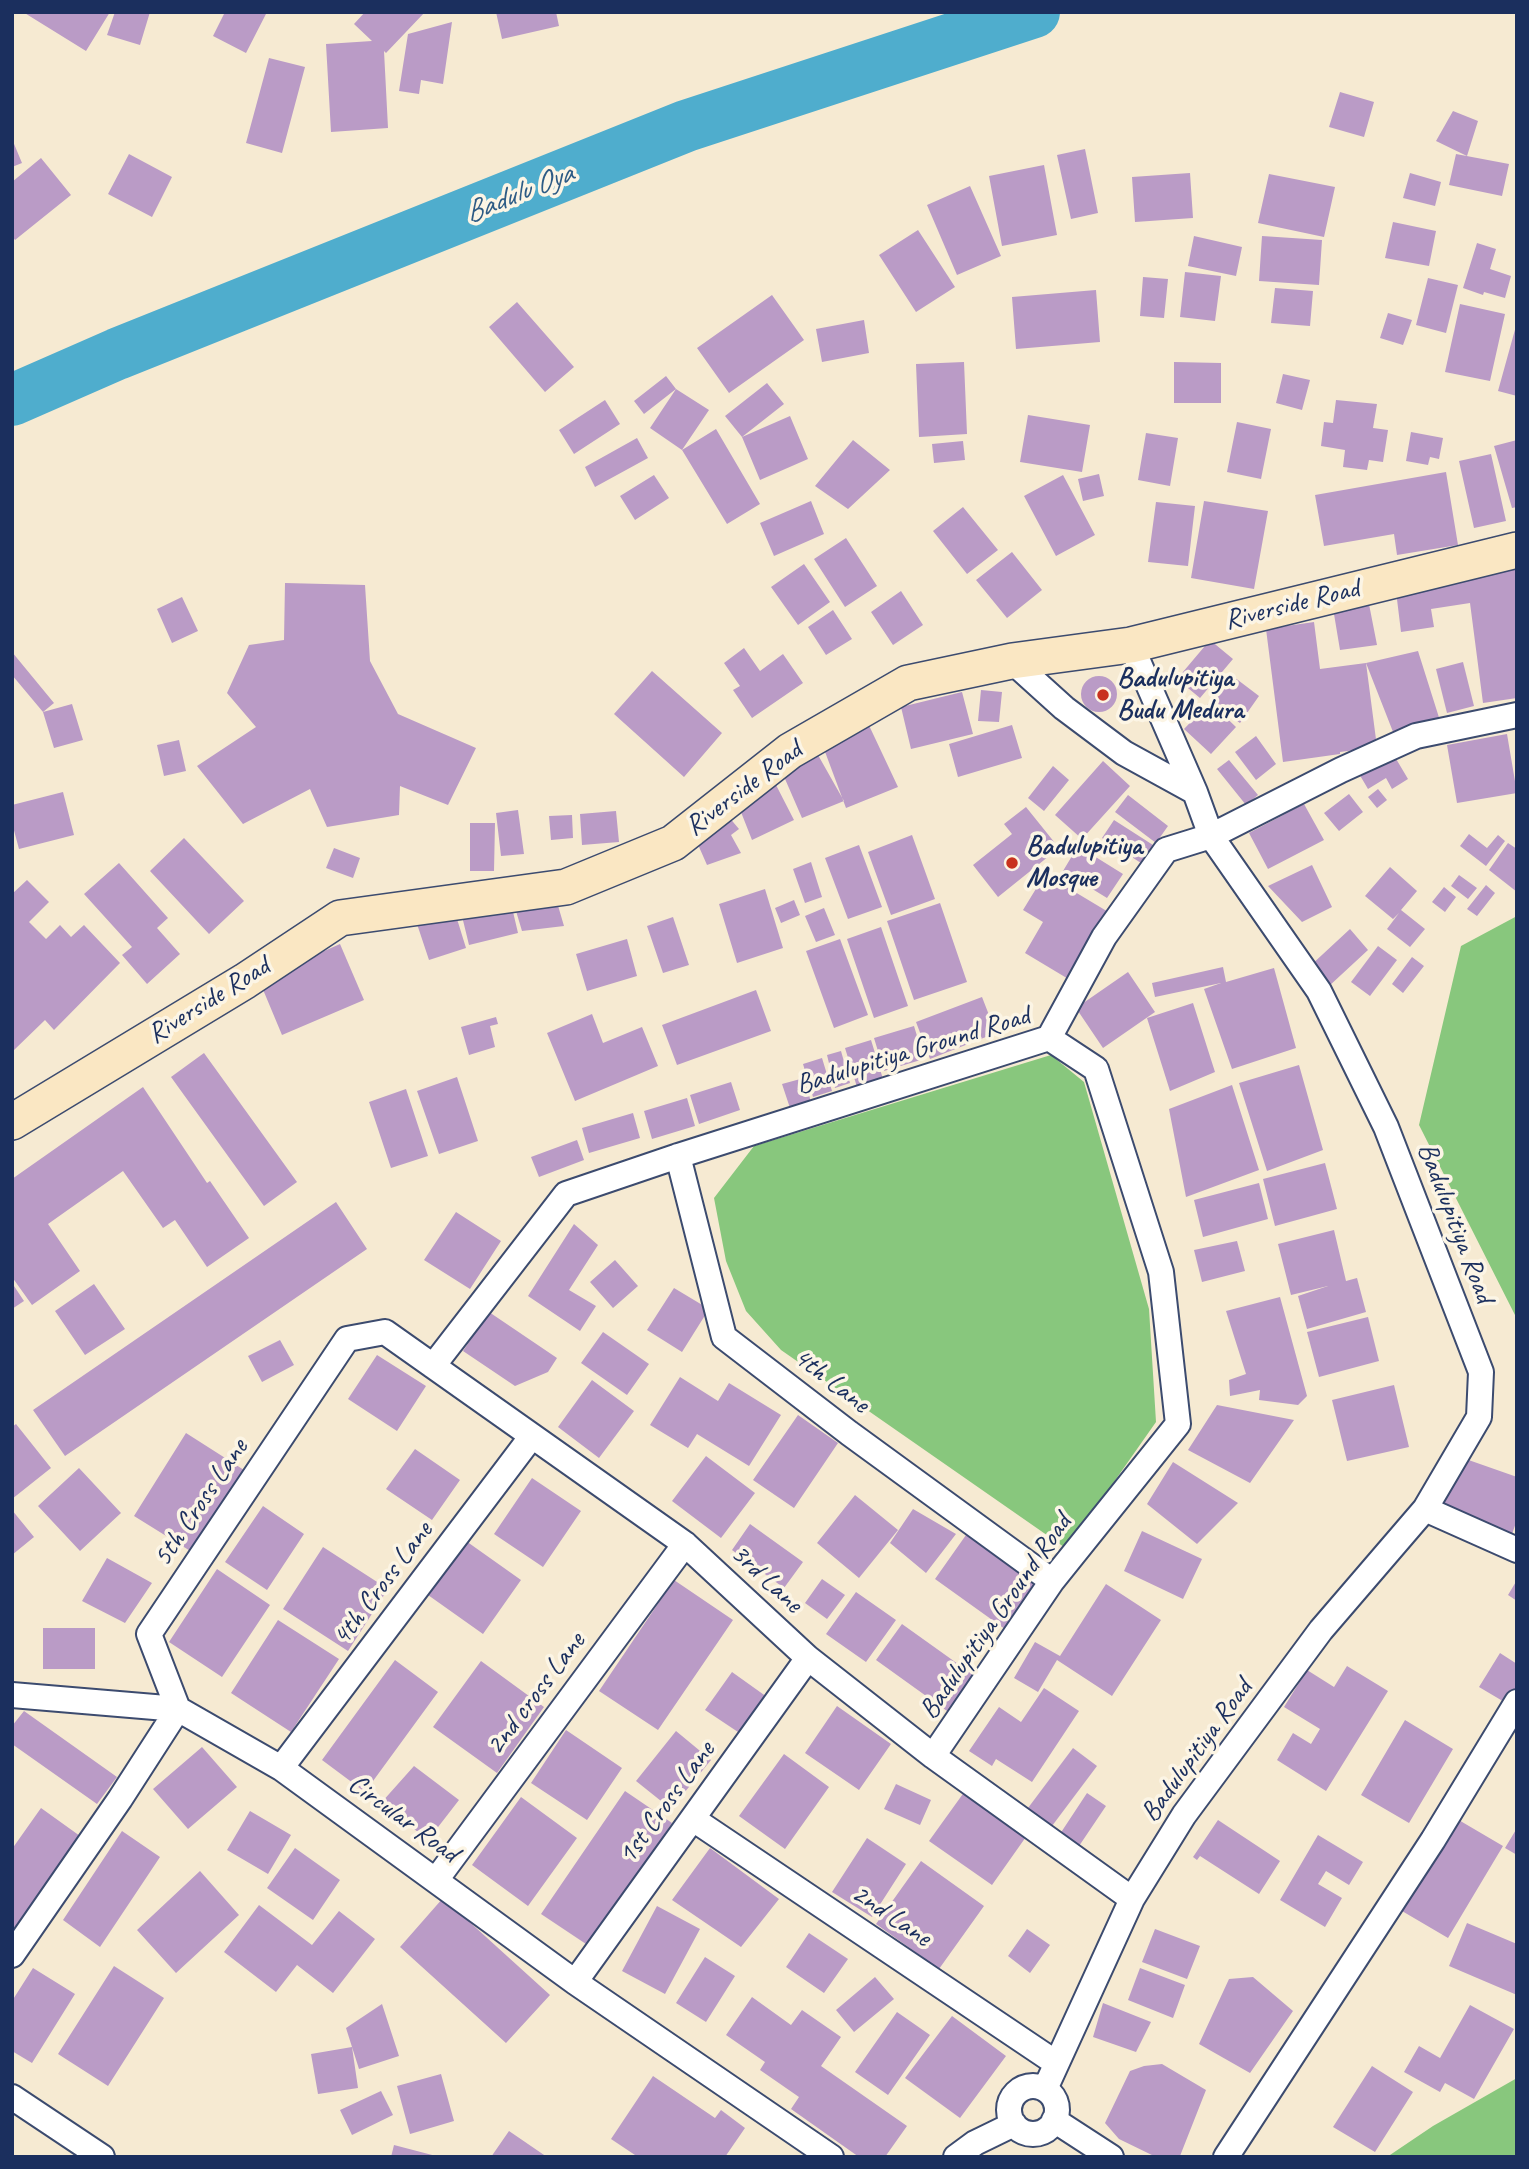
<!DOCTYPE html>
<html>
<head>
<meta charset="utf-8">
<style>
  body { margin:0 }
  #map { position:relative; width:1529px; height:2169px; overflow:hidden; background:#f6ead2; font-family:Caveat,sans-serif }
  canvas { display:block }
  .frame { position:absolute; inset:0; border:14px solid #1b2f5e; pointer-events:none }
</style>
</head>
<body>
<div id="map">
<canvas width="1529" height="2169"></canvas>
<div class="frame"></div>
</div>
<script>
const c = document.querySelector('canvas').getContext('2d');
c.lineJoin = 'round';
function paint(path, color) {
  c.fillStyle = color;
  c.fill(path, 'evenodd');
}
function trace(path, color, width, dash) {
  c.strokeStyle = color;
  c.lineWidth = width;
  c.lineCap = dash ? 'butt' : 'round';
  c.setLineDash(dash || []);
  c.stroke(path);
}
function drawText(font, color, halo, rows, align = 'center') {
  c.font = font + ' Caveat,sans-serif';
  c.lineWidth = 7;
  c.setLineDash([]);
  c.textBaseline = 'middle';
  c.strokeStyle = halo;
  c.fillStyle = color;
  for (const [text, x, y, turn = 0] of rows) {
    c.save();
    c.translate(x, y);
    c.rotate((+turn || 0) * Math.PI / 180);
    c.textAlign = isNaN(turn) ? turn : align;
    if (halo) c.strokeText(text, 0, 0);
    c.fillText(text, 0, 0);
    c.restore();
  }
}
paint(new Path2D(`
  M1517,916V1319L1419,1125L1461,946Z
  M1051,1055L1084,1082L1149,1309L1156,1422L1083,1526L1064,1547L781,1350L746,1311L726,1261L714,1198L754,1146Z
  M1517,2078V2157H1387L1433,2126Z`), '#88c77d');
trace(new Path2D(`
  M12,400L117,354L686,126L1034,12`), '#4fadcd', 52);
paint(new Path2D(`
  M23,12H110L86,51Z
  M115,12H150L140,45L107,35Z
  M225,12H267L246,53L213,36Z
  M365,12H425L386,53L384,51L388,128L331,132L326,44L372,41L354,24Z
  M496,12H556L559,26L502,39Z
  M452,22L443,84L421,80L419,94L399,91L408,34Z
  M269,58L305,67L282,153L246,143Z
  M1340,92L1374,102L1364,137L1329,127Z
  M1453,111L1478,121L1467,156L1436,141Z
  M12,139L22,163L12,167Z
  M1085,149L1098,213L1071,219L1057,155Z
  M129,154L172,177L152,217L108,194Z
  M1456,154L1509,164L1502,196L1449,185Z
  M41,158L71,195L15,240L12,236V182Z
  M1044,165L1057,235L1002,246L989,176Z
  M1190,173L1193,218L1135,222L1132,177Z
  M1410,173L1441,182L1435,206L1403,198Z
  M1269,174L1335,187L1324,237L1258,223Z
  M970,186L1001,256L957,275L927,205Z
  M1393,222L1436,231L1429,266L1385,258Z
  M918,230L955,287L916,312L879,255Z
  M1194,236L1242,247L1236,276L1188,266Z
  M1262,236L1322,240L1319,285L1259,281Z
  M1477,243L1496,249L1490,269L1511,276L1505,298L1484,292L1483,295L1463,288Z
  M1185,272L1221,276L1215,321L1180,317Z
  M1143,277L1168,279L1164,318L1140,316Z
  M1428,278L1458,285L1446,333L1416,325Z
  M1275,288L1313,291L1310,326L1271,323Z
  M1096,290L1100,342L1016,349L1012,297Z
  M772,295L804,340L729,393L697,348Z
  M517,302L574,367L545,392L489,327Z
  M1460,304L1505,314L1490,381L1445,372Z
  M1388,313L1412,320L1403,345L1380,338Z
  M864,320L869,353L822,362L816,329Z
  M1516,326H1517V396L1498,391Z
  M964,362L967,434L919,437L916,364Z
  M1174,362L1221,363V403H1174Z
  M1283,374L1310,380L1302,410L1276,403Z
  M666,376L676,389L644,414L634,401Z
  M767,383L784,404L742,437L725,416Z
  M676,389L709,410L682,450L650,428Z
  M605,400L620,424L574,454L559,430Z
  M1336,400L1377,404L1373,428L1388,430L1383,462L1369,460L1367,470L1343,467L1345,450L1321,446L1324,422L1333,423Z
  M1028,415L1090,425L1082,472L1020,462Z
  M790,416L808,459L760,480L742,437Z
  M1237,422L1271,429L1261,479L1227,472Z
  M716,429L760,504L727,524L682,450Z
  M1411,432L1443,438L1439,459L1430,457L1428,465L1406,461Z
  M1146,433L1178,438L1170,486L1138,480Z
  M637,438L648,458L595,487L585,467Z
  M853,440L890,470L848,509L815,486Z
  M1517,440V507L1512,508L1494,446Z
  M963,441L965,460L934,463L932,444Z
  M1491,454L1506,521L1474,528L1459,461Z
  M1446,472L1458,545L1397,555L1394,534L1324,546L1315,495Z
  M1099,474L1104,496L1083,501L1078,479Z
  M654,475L669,498L635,520L620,496Z
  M1063,475L1095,535L1056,556L1024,496Z
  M811,501L824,534L774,556L760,523Z
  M1204,501L1268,511L1254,589L1191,578Z
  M1156,502L1195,506L1188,566L1148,562Z
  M963,507L998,550L967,574L933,531Z
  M846,538L877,586L845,607L814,559Z
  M1012,552L1042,590L1007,618L976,580Z
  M804,564L830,602L798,625L771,587Z
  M1517,566V698L1483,703L1470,603L1431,609L1434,627L1401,632L1395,583Z
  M285,583L365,585L370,661L398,714L476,748L448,805L400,786L399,815L327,827L310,789L243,824L197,766L256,727L227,693L249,645L284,640Z
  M901,591L923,625L893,645L871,612Z
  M182,597L198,631L172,643L157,609Z
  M1368,599L1377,645L1340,650L1333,608Z
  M833,610L852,639L826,655L808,627Z
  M1314,622L1320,669L1366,663L1377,747L1340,752V754L1283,762L1266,629Z
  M1210,640L1233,659L1200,698L1177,679Z
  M744,648L760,671L783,654L803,683L752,718L733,690L740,686L724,663Z
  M1418,651L1442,727L1397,742L1366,663Z
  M12,652L54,703L43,712L12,675Z
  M1463,662L1474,706L1447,713L1436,669Z
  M652,671L722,733L684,777L614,714Z
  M1230,674L1259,696L1240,723L1210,702Z
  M1081 694a18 18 0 1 1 36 0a18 18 0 1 1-36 0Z
  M981,690L1002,692L999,722L978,721Z
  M962,692L973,734L911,749L901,707Z
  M1210,702L1236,727L1211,754L1184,729Z
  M72,704L83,740L54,748L43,712Z
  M866,719L898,787L846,808L821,741Z
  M1012,725L1022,758L958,777L949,744Z
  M1507,734L1517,793L1457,803L1447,745Z
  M1256,736L1276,764L1256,780L1235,752Z
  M179,740L186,771L164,776L157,745Z
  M1392,752L1408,779L1392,789L1386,778L1368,789L1358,772Z
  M818,755L844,801L802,818L782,772Z
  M1229,760L1258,795L1246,805L1217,769Z
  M1103,761L1130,786L1082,839L1055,815Z
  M1053,766L1069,780L1044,811L1028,798Z
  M776,785L794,820L752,840L739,807Z
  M1378,789L1387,800L1377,808L1368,797Z
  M63,792L74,835L19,849L12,823V805Z
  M1349,794L1363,812L1339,831L1324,813Z
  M1128,795L1168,826L1156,843L1115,812Z
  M1304,804L1324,840L1268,869L1249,833Z
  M1026,807L1059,848L998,897L973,865L1012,834L1004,824Z
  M518,810L524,854L501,856L496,813Z
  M616,811L619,842L582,845L580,814Z
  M572,815L573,838L551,840L549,816Z
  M728,816L739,829L731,835L741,853L707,865L696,840Z
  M1114,820L1153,845L1141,863L1102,838Z
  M470,823H495L494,871H470Z
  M1469,834L1487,848L1498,835L1505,841L1486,866L1460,846Z
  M912,835L935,899L891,915L868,852Z
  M184,838L244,901L209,934L150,871Z
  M1508,843L1517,849V892L1489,870Z
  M859,845L882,907L848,919L825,858Z
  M1078,846L1123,874L1107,898L1063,871Z
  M334,848L360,858L353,878L326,868Z
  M811,862L822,897L805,903L793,869Z
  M119,863L168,918L157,928L180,954L147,984L122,955L132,947L84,894Z
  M1312,865L1332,907L1302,922L1268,886Z
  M1390,867L1417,891L1401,910L1425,929L1410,947L1387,929L1399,913L1393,919L1365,896Z
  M1045,874L1110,913L1070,980L1025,953L1043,922L1023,910Z
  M1459,875L1477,888L1468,899L1451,886Z
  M27,880L49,902L29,922L46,939L60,925L71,937L84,925L120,963L54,1030L45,1020L12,1052V894Z
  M1486,885L1495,893L1477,916L1467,909Z
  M1444,887L1456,897L1445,912L1432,902Z
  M765,889L783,948L737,963L719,904Z
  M554,892L564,926L522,931L513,901Z
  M510,899L518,933L469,945L461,912Z
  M794,900L800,915L781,923L775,908Z
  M940,903L967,982L914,1000L887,921Z
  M453,906L466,948L429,960L415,918Z
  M824,908L835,935L816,942L805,916Z
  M673,917L689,965L663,973L647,926Z
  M881,927L908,1006L874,1018L847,939Z
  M1350,929L1368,950L1328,987L1309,967Z
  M627,939L637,976L587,991L576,954Z
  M840,939L868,1015L834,1028L806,951Z
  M340,944L364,1000L282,1035L259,980Z
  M1378,946L1397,960L1370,996L1351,982Z
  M1412,957L1424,966L1403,993L1392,984Z
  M1223,967L1226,982L1274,968L1296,1048L1232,1069L1204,989L1221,983L1155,997L1152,983Z
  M1128,972L1155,1012L1103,1048L1076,1008Z
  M756,990L771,1031L677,1065L662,1025Z
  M982,997L996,1033L930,1059L916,1022Z
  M1193,1003L1215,1072L1170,1091L1147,1018Z
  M592,1014L603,1043L642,1027L658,1066L575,1101L547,1033Z
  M496,1017L498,1024L490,1026L495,1047L469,1055L461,1027Z
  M914,1026L924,1059L884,1071L874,1038Z
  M871,1040L883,1079L857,1087L845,1048Z
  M841,1051L850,1083L835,1088L827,1055Z
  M204,1053L297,1182L264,1206L171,1077Z
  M822,1058L832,1091L813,1097L803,1064Z
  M1299,1065L1323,1150L1267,1171L1239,1083Z
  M457,1077L478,1141L439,1154L417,1091Z
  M804,1078L811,1102L790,1108L782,1084Z
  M731,1082L740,1110L699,1124L690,1095Z
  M1232,1085L1259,1170L1186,1197L1169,1109Z
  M143,1087L207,1183L210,1181L249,1238L207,1267L175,1220L163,1228L123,1171L48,1224L80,1271L32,1305L12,1277V1179Z
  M406,1089L428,1156L391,1168L369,1102Z
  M687,1098L695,1126L652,1139L644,1111Z
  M633,1113L640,1138L589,1153L582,1128Z
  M577,1140L584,1160L539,1177L531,1157Z
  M1325,1163L1337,1209L1275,1226L1263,1179Z
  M1259,1183L1268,1219L1203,1237L1194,1200Z
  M336,1202L367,1249L65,1456L33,1410Z
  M456,1212L501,1241L470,1289L424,1260Z
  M574,1224L598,1245L569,1290L596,1306L580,1331L528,1296Z
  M1334,1230L1346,1281L1357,1278L1366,1312L1307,1329L1298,1296L1328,1286L1291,1295L1278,1244Z
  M1237,1241L1245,1271L1202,1282L1194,1250Z
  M615,1260L638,1286L613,1308L590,1282Z
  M12,1283L24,1301L12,1309Z
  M94,1284L125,1329L85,1355L55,1311Z
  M674,1288L709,1309L682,1352L647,1330Z
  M1280,1297L1307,1396L1298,1405L1259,1400L1260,1390L1230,1396L1229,1380L1246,1374L1226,1311Z
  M489,1312L557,1358L548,1372L515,1386L463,1351Z
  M1368,1317L1379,1361L1319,1377L1307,1332Z
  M603,1332L649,1364L627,1395L581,1363Z
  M280,1340L294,1365L262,1382L248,1356Z
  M377,1355L426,1386L397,1431L348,1399Z
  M680,1377L718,1401L729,1383L781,1415L749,1466L697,1434L688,1448L650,1425Z
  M592,1380L634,1411L599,1458L558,1427Z
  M1394,1385L1409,1447L1347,1461L1332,1400Z
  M1217,1405L1294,1420L1250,1483L1188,1450Z
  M798,1415L838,1443L794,1508L753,1480Z
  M16,1424L51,1468L12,1499V1427Z
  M186,1433L244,1470L192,1552L134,1516Z
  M415,1449L460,1480L432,1520L386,1489Z
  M706,1456L755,1493L721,1538L672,1501Z
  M1460,1457L1517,1477V1520L1512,1534L1441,1508Z
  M1173,1462L1238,1503L1197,1544L1147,1504Z
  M79,1468L121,1513L80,1551L38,1506Z
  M532,1478L581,1511L543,1567L494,1534Z
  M855,1495L898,1530L859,1578L817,1543Z
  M263,1506L304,1534L267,1590L225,1562Z
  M913,1509L956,1534L926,1573L890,1543Z
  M12,1510L34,1537L12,1555Z
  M750,1524L803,1562L784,1588L732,1550Z
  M1142,1531L1202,1559L1183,1599L1124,1571Z
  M966,1535L1040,1587L1009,1632L935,1579Z
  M466,1541L521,1580L483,1634L428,1595Z
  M323,1547L388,1589L348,1651L283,1609Z
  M107,1558L152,1583L125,1623L82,1601Z
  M217,1569L270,1605L222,1677L169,1642Z
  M822,1579L845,1595L827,1619L805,1603Z
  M674,1580L733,1620L658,1730L599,1691Z
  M1517,1580V1601L1508,1595Z
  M1106,1584L1161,1620L1112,1696L1057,1660L1038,1692L1014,1678L1035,1642L1060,1656Z
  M856,1592L896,1620L866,1662L826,1634Z
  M278,1620L339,1659L291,1732L231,1693Z
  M902,1624L979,1679L954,1716L876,1660Z
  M43,1628H95V1669H43Z
  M1500,1653L1517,1664V1685L1506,1703L1479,1687Z
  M395,1660L438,1692L365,1792L322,1760Z
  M481,1661L544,1707L497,1773L433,1727Z
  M1347,1666L1388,1691L1326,1791L1277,1760L1293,1733L1311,1744L1320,1729L1284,1707L1307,1670L1334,1687Z
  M732,1672L767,1697L741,1734L705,1710Z
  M1044,1688L1079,1711L1032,1782L996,1759L992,1766L969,1751L999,1707L1021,1722Z
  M837,1706L891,1744L859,1790L805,1753Z
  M24,1711L117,1777L97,1804L12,1744V1726Z
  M1405,1720L1453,1749L1409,1823L1361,1795Z
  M566,1730L622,1768L587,1820L531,1783Z
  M676,1731L711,1760L671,1809L636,1781Z
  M202,1747L237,1787L188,1829L153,1789Z
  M1073,1748L1097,1766L1052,1826L1028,1808Z
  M784,1754L829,1787L785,1849L739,1816Z
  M414,1766L459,1800L428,1840L381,1803Z
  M896,1784L931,1800L920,1825L884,1809Z
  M625,1791L672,1823L589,1946L541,1914Z
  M965,1791L1028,1834L992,1885L929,1841Z
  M1087,1793L1106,1806L1077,1849L1058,1837Z
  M521,1797L577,1838L528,1906L472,1865Z
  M41,1808L80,1836L12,1934V1849Z
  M250,1811L291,1835L268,1874L227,1850Z
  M1457,1819L1503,1846L1448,1938L1402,1911Z
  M1218,1820L1280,1861L1259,1894L1200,1856L1197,1860L1193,1857Z
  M1517,1828V1855L1505,1848Z
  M122,1831L160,1857L100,1947L63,1920Z
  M1318,1835L1363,1862L1349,1885L1326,1871L1318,1884L1342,1898L1325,1927L1280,1900Z
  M867,1838L906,1864L872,1917L832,1892Z
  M295,1848L340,1880L313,1920L267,1888Z
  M710,1848L779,1899L741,1947L672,1900Z
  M921,1861L984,1906L939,1969L876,1924Z
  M200,1871L239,1915L176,1973L137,1930Z
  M443,1898L550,1995L506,2043L400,1947Z
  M259,1905L312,1945L339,1911L375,1939L333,1993L297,1965L276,1992L224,1952Z
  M657,1906L700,1929L665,1994L622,1971Z
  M1467,1923L1517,1944V1995L1449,1966Z
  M1027,1929L1050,1945L1030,1973L1008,1956Z
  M1155,1929L1200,1946L1187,1979L1142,1962Z
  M809,1933L848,1959L824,1993L786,1967Z
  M705,1957L735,1976L706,2022L676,2003Z
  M114,1966L164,1998L108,2086L58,2054Z
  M33,1968L75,1994L32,2063L12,2051V2001Z
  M1140,1968L1185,1985L1173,2018L1128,2000Z
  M875,1977L894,1999L854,2032L836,2010Z
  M1253,1977L1293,2011L1250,2073L1199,2044L1229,1979Z
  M752,1997L791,2025L802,2010L841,2037L821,2066L907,2126L885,2157H859L791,2109L799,2097L760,2070L765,2062L726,2035Z
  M1103,2003L1151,2022L1136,2052L1093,2037Z
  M382,2004L399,2056L359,2069L346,2028Z
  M1470,2005L1514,2029L1474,2099L1445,2083L1440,2092L1404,2072L1419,2046L1440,2058Z
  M897,2012L930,2035L888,2095L855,2072Z
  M952,2016L1006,2056L960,2118L905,2078Z
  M352,2047L358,2088L318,2094L311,2054Z
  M1162,2064L1206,2090L1180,2156L1156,2157L1119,2139L1105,2123L1130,2071L1144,2066Z
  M1372,2066L1413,2092L1375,2152L1333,2127Z
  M441,2074L454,2121L410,2134L397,2086Z
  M653,2076L715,2118L721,2110L745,2128L725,2157H638L611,2139Z
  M381,2091L393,2115L352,2135L340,2110Z
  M509,2131L547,2157H491Z
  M394,2145L436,2156V2157H391Z`), '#ba9bc6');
const street = new Path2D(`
  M1012,661L1064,708L1124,753L1195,792
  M1049,1038L1104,937L1166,850L1211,836L1341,770L1416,736L1517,715
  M678,1156L724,1337L849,1433L1052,1581
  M433,1366L566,1194L678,1156L1049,1038L1096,1069L1161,1272L1178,1424L1052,1581L933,1756
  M1425,1509L1517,1550
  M12,1695L178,1709L149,1634L347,1339L385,1332L685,1544L808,1658L933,1756L1132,1899
  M281,1768L532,1436
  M693,1819L1056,2063
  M436,1880L685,1544
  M12,1955L120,1799L178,1709L281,1768L575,1982L831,2157
  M575,1982L808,1658
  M1009 2110a24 24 0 1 1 48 0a24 24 0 1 1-48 0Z
  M1045,2089L1132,1899L1184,1815L1321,1630L1425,1509L1479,1417L1481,1372L1386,1127L1319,991L1211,836L1195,792L1131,645
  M12,2097L102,2157
  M1054,2120L1111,2157
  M956,2157L975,2143L1014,2124
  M1226,2157L1433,1840L1517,1702`);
const secondary = new Path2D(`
  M12,1122L245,981L340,918L566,887L673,843L790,751L908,683L1012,661L1131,645L1517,550`);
trace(street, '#3c4b6f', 28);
trace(secondary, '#3c4b6f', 38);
trace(street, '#fff', 24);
trace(secondary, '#fae7c3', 35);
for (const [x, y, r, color] of [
  [1103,695,7,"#c8321e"],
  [1012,863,7,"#c8321e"]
]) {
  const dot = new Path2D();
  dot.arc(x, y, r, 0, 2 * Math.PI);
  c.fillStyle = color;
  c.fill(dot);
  trace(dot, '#fcf5e5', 2.5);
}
drawText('28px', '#1b2f5e', '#fcf5e5', [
  ["Riverside Road",1292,605,-14],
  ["Riverside Road",744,789,-37],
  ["Riverside Road",209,1001,-32],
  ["Badulupitiya Ground Road",913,1051,-17],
  ["Badulupitiya Road",1455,1223,69],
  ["4th Lane",831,1381,38],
  ["5th Cross Lane",201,1503,-56],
  ["3rd Lane",766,1579,43],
  ["4th Cross Lane",383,1584,-53],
  ["Badulupitiya Ground Road",996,1617,-55],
  ["2nd cross Lane",536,1694,-53],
  ["Badulupitiya Road",1197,1751,-54],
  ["1st Cross Lane",667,1803,-54],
  ["Circular Road",403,1819,36],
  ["2nd Lane",891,1916,34]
]);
drawText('bold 28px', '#1b2f5e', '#fcf5e5', [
  ["Badulupitiya",1117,679],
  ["Budu Medura",1117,711],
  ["Badulupitiya",1026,847],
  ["Mosque",1026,879]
], 'left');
drawText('italic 30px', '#2d5b85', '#fcf5e5', [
  ["Badulu Oya",519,194,-22]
]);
</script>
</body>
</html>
